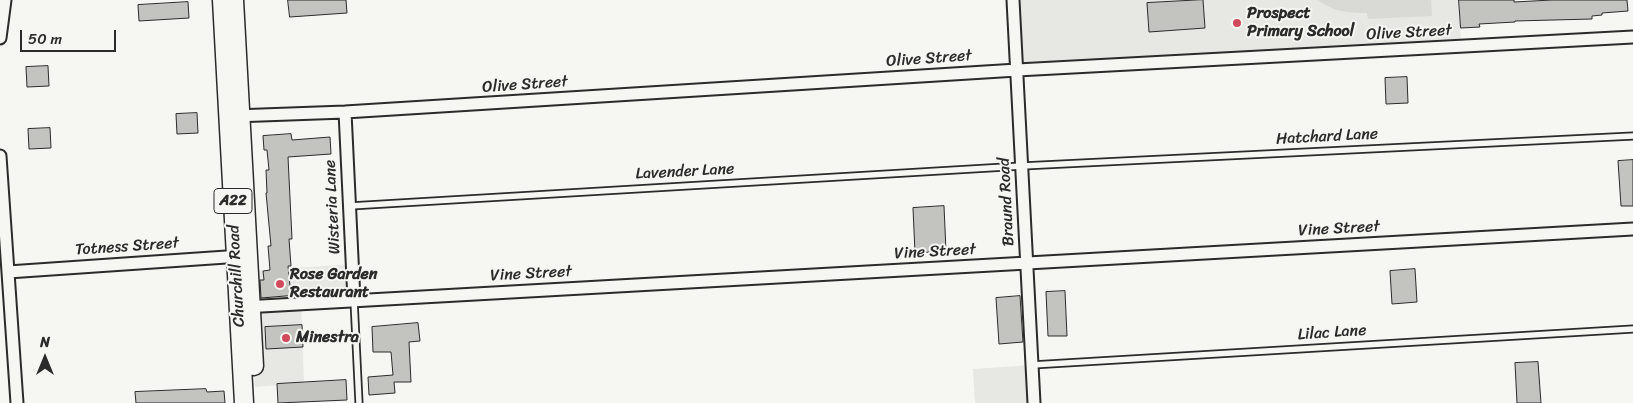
<!DOCTYPE html>
<html>
<head>
<meta charset="utf-8">
<style>
  body { margin:0 }
  #map { position:relative; width:1633px; height:403px; overflow:hidden; background:#f6f6f2; font-family:Sriracha,sans-serif }
  canvas { display:block }
  .north { position:absolute; left:20px; top:333px; width:50px; height:50px; -webkit-text-stroke:4px #f6f6f2; paint-order:stroke; rotate:0deg; font-size:14px; font-weight:700; line-height:20px; text-align:center; color:#2b2b2b }
  .north::after { content:''; display:block; margin:auto; width:18px; height:22px; background:#2b2b2b; clip-path:polygon(50% 0,100% 100%,50% 72%,0 100%) }
  .scale { position:absolute; left:20px; top:30px; width:96px; height:22px; box-sizing:border-box; border:2px solid #2b2b2b; border-top:0; padding-left:6px; font-size:15px; line-height:18px; white-space:nowrap; color:#2b2b2b; -webkit-text-stroke:4px #f6f6f2; paint-order:stroke }
</style>
</head>
<body>
<div id="map">
<canvas width="1633" height="403"></canvas>
<div class="north">N</div>
<div class="scale">50 m</div>
</div>
<script>
const c = document.querySelector('canvas').getContext('2d');
c.lineJoin = 'round';
function paint(path, color) {
  c.fillStyle = color;
  c.fill(path, 'evenodd');
}
function trace(path, color, width, dash) {
  c.strokeStyle = color;
  c.lineWidth = width;
  c.lineCap = dash ? 'butt' : 'round';
  c.setLineDash(dash || []);
  c.stroke(path);
}
function drawText(font, color, halo, rows, align = 'center') {
  c.font = font + ' Sriracha,sans-serif';
  c.lineWidth = 4;
  c.setLineDash([]);
  c.textBaseline = 'middle';
  c.strokeStyle = halo;
  c.fillStyle = color;
  for (const [text, x, y, turn = 0] of rows) {
    c.save();
    c.translate(x, y);
    c.rotate((+turn || 0) * Math.PI / 180);
    c.textAlign = isNaN(turn) ? turn : align;
    if (halo) c.strokeText(text, 0, 0);
    c.fillText(text, 0, 0);
    c.restore();
  }
}
paint(new Path2D(`
  M1013,0H1459L1461,46L1017,70Z
  M353,264L354,300L301,303L304,383L255,387L249,271Z
  M1032,365L1034,403H975L973,369Z`), '#e7e7e3');
paint(new Path2D(`
  M1318,0H1431L1432,16L1368,19L1367,13C1349,13 1333,12 1318,0Z`), '#d9d9d5');
const building = new Path2D(`
  M288,0H346L347,13L290,17Z
  M1203,0L1205,28L1149,32L1147,3Z
  M1459,0H1514V2L1552,0H1627L1628,11L1602,13V15L1592,16V19L1515,21V22L1479,24L1480,27L1461,28Z
  M188,2L189,18L139,21L138,5Z
  M48,66L49,86L27,87L26,67Z
  M1407,77L1408,103L1386,104L1385,78Z
  M197,113L198,133L177,134L176,114Z
  M50,128L51,148L29,149L28,129Z
  M291,134L292,140L330,137L331,154L288,157L292,239H289L291,266H288L290,286L296,285L297,295L261,298L260,280H264L263,271L270,270L268,246H271L266,193H267L266,170H269L267,150H264L263,136Z
  M1633,160V206H1621L1618,161Z
  M944,206L946,251L915,253L913,208Z
  M1415,269L1417,302L1392,304L1390,271Z
  M1065,291L1067,336H1048L1046,292Z
  M1020,296L1023,342L999,344L996,298Z
  M418,323L420,341L409,342L411,382H394L395,393L369,395L368,377L393,375L391,352H373L372,327Z
  M302,325L303,347L266,349L265,327Z
  M1538,362L1541,403H1517L1515,363Z
  M346,380L347,400L278,403L277,384Z
  M206,389L207,392L224,391L225,403H136L135,392Z`);
paint(building, '#c3c3c0');
trace(building, '#2b2b2b', 1);
const lane = new Path2D(`
  M350,206L1022,166L1633,136
  M354,300L359,403
  M1032,365L1633,329`);
const street = new Path2D(`
  M1013,0L1034,403
  M0,38L5,0
  M345,112L354,300
  M234,116L345,112L1017,70L1633,37
  M0,156L17,403
  M8,272L241,256
  M244,307L1633,229`);
const primary = new Path2D(`
  M222,0L244,403
  M234,0L254,366`);
trace(lane, '#2b2b2b', 9);
trace(street, '#2b2b2b', 15);
trace(primary, '#2b2b2b', 21);
trace(lane, '#f6f6f2', 5.5);
trace(street, '#f6f6f2', 11);
trace(primary, '#f6f6f2', 18);
for (const [x, y, r, color] of [
  [1237,23,5,"#d1495b"],
  [280,284,5,"#d1495b"],
  [286,338,5,"#d1495b"]
]) {
  const dot = new Path2D();
  dot.arc(x, y, r, 0, 2 * Math.PI);
  c.fillStyle = color;
  c.fill(dot);
  trace(dot, '#f6f6f2', 2);
}
for (const [x, y, w] of [
  [233,201,38]
]) {
  const box = new Path2D();
  box.roundRect(x - w / 2, y - 12.5, w, 25, 4);
  c.fillStyle = '#f6f6f2';
  c.fill(box);
  trace(box, '#2b2b2b', 1);
}
drawText('bold 15px', '#2b2b2b', null, [
  ["A22",233,201]
]);
drawText('bold 16px', '#2b2b2b', '#f6f6f2', [
  ["Prospect",1247,14],
  ["Primary School",1247,32],
  ["Rose Garden",290,275],
  ["Restaurant",290,293],
  ["Minestra",296,338]
], 'left');
drawText('16px', '#2b2b2b', '#f6f6f2', [
  ["Olive Street",1409,33,-3],
  ["Olive Street",929,59,-4],
  ["Olive Street",525,85,-4],
  ["Hatchard Lane",1327,137,-3],
  ["Lavender Lane",685,172,-3],
  ["Braund Road",1007,202,-93],
  ["Wisteria Lane",333,207,-93],
  ["Vine Street",1339,229,-3],
  ["Totness Street",127,247,-4],
  ["Vine Street",935,252,-3],
  ["Vine Street",531,274,-3],
  ["Churchill Road",237,276,-93],
  ["Lilac Lane",1332,333,-4]
]);
</script>
</body>
</html>
